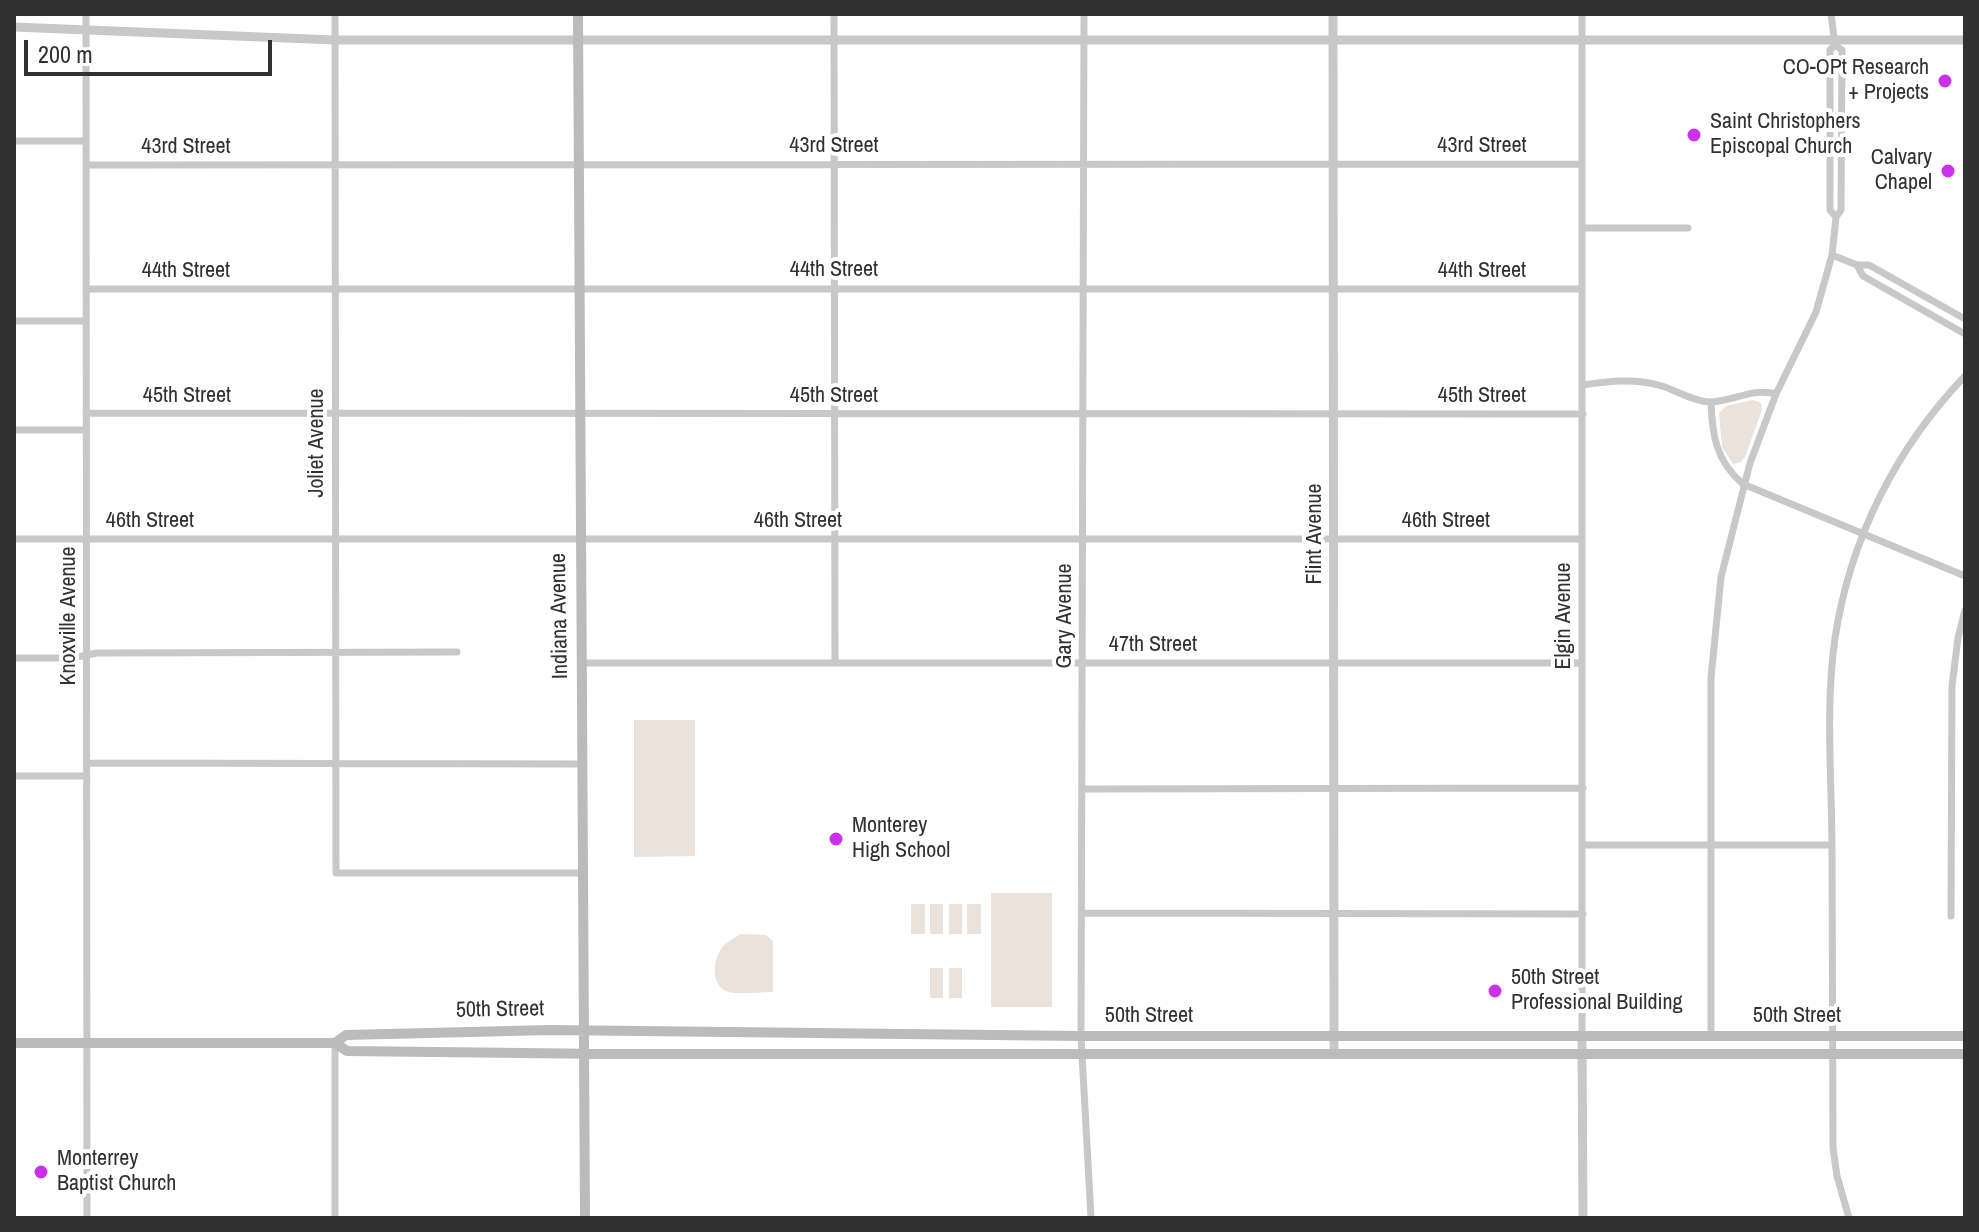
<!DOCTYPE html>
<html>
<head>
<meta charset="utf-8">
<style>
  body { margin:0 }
  #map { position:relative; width:1979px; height:1232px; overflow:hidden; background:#fff; font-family:"Archivo Narrow",sans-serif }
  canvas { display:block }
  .frame { position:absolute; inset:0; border:16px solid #313131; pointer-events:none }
  .scale { position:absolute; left:24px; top:40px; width:248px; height:36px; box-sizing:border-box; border:4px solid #313131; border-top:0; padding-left:10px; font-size:24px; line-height:28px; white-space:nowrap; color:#313131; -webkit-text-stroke:6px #fff; paint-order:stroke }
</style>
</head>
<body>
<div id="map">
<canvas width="1979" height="1232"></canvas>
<div class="frame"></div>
<div class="scale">200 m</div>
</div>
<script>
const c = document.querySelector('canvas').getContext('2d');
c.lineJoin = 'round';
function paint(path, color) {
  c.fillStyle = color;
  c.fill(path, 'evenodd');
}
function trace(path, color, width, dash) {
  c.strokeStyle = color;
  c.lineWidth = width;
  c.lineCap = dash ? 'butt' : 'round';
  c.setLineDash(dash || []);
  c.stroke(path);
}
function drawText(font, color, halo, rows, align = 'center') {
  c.font = font + ' "Archivo Narrow",sans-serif';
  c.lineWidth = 8;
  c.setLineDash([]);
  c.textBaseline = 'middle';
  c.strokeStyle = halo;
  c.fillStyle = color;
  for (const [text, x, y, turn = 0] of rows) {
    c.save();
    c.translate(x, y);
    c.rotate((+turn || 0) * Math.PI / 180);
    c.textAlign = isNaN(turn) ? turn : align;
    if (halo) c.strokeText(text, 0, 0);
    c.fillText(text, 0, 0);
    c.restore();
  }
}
paint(new Path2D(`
  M1753,400L1761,403L1762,410L1745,457L1741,462L1733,464L1722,447L1719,413L1726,406Z
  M634,720H695V856L634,857Z
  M991,893H1052V1007H991Z
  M911,904H925V934H911Z
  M930,904H943V934H930Z
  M949,904H962V934H949Z
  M967,904H981V934H967Z
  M741,934L766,935L773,941V992C760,992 741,995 729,992C710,987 713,961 721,949C726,942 734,938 741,934Z
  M930,968H943V998H930Z
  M949,968H962V998H949Z`), '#ebe2dc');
trace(new Path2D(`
  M86,14L87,1218
  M335,14L336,873H582
  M834,14L835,663
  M1084,14L1081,1036L1091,1218
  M1582,14V1035
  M1835,45L1830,50V210L1836,217
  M14,141H86
  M86,165L1582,164
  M1582,228H1688
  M1832,255L1857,265H1869L1965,319
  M1857,265L1863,276L1965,334
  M86,289H1582
  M14,321H86
  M1582,385C1609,381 1636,378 1662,386C1677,391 1693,401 1709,402C1731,402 1754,387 1776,394
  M1711,402C1712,435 1716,461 1743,484L1965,576
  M86,413L1583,414
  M14,430H86
  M14,539H1582
  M14,658H72L97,653L457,652
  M581,663H1582
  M87,763L581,764
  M14,776H87
  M1083,789L1583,788
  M1583,845H1832
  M1083,913L1583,914
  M1951,916L1952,686L1958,638L1965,610
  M1711,1036V678L1721,577L1750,463L1776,394L1816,312L1832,255L1836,217L1841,210L1842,50L1835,45L1831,14
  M335,1043V1218
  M1849,1218L1837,1176L1833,1148C1832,1048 1832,949 1832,850C1832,780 1825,708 1835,638C1850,539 1896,448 1965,376`), '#c8c8c8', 7);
trace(new Path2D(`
  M1333,14L1334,1054
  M14,27L335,40H1965
  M1582,1035L1583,1218`), '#c8c8c8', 9);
trace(new Path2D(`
  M578,14L585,1218
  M14,1043H335L347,1051L609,1054H1965
  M335,1043L346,1035L551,1030L1081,1036H1965`), '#bbb', 10);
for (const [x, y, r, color] of [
  [1945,81,8,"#c931ea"],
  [1694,135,8,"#c931ea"],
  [1948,171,8,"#c931ea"],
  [836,839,8,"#c931ea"],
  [1495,991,8,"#c931ea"],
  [41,1172,8,"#c931ea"]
]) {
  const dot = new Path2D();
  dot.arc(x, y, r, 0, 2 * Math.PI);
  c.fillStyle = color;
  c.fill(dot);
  trace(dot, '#fff', 3);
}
drawText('22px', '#313131', '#fff', [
  ["CO-OPt Research",1929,68,"right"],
  ["+ Projects",1929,93,"right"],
  ["Saint Christophers",1710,122],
  ["Episcopal Church",1710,147],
  ["Calvary",1932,158,"right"],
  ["Chapel",1932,183,"right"],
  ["Monterey",852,826],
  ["High School",852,851],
  ["50th Street",1511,978],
  ["Professional Building",1511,1003],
  ["Monterrey",57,1159],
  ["Baptist Church",57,1184]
], 'left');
drawText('22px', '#313131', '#fff', [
  ["43rd Street",834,146],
  ["43rd Street",1482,146],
  ["43rd Street",186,147],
  ["44th Street",834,270],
  ["44th Street",186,271],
  ["44th Street",1482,271],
  ["45th Street",187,396],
  ["45th Street",834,396],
  ["45th Street",1482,396],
  ["Joliet Avenue",317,443,-90],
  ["46th Street",150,521],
  ["46th Street",798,521],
  ["46th Street",1446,521],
  ["Flint Avenue",1315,534,-90],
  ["Knoxville Avenue",69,616,-90],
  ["Indiana Avenue",560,616,-91],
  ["Gary Avenue",1065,616,-90],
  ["Elgin Avenue",1564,616,-90],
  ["47th Street",1153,645],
  ["50th Street",500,1010,-1],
  ["50th Street",1149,1016],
  ["50th Street",1797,1016]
]);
</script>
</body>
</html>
